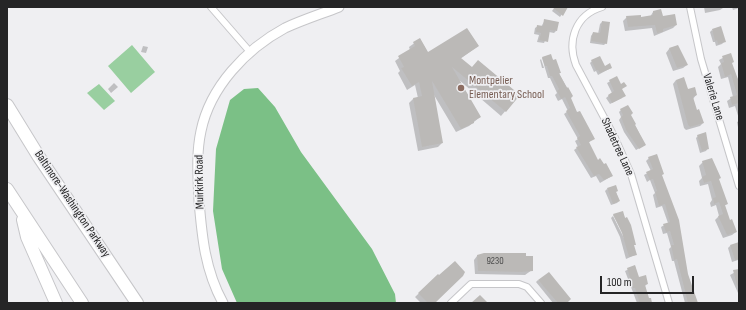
<!DOCTYPE html>
<html>
<head>
<meta charset="utf-8">
<style>
  body { margin:0 }
  #map { position:relative; width:746px; height:310px; overflow:hidden; background:#efeff2; font-family:"Sofia Sans Condensed",sans-serif }
  canvas { display:block }
  .frame { position:absolute; inset:0; border:8px solid #252526; pointer-events:none }
  .scale { position:absolute; left:600px; top:276px; width:94px; height:18px; box-sizing:border-box; border:2px solid #252526; border-top:0; padding-left:5px; font-size:12px; line-height:14px; white-space:nowrap; color:#252526; -webkit-text-stroke:3px #efeff2; paint-order:stroke }
</style>
</head>
<body>
<div id="map">
<canvas width="746" height="310"></canvas>
<div class="frame"></div>
<div class="scale">100 m</div>
</div>
<script>
const c = document.querySelector('canvas').getContext('2d');
c.lineJoin = 'round';
function paint(path, color) {
  c.fillStyle = color;
  c.fill(path, 'evenodd');
}
function trace(path, color, width, dash) {
  c.strokeStyle = color;
  c.lineWidth = width;
  c.lineCap = dash ? 'butt' : 'round';
  c.setLineDash(dash || []);
  c.stroke(path);
}
function drawText(font, color, halo, rows, align = 'center') {
  c.font = font + ' "Sofia Sans Condensed",sans-serif';
  c.lineWidth = 3.5;
  c.setLineDash([]);
  c.textBaseline = 'middle';
  c.strokeStyle = halo;
  c.fillStyle = color;
  for (const [text, x, y, turn = 0] of rows) {
    c.save();
    c.translate(x, y);
    c.rotate((+turn || 0) * Math.PI / 180);
    c.textAlign = isNaN(turn) ? turn : align;
    if (halo) c.strokeText(text, 0, 0);
    c.fillText(text, 0, 0);
    c.restore();
  }
}
paint(new Path2D(`
  M132,45L155,72L131,93L108,66Z
  M99,84L115,101L104,110L87,93Z`), '#99cfa0');
paint(new Path2D(`
  M258,88L275,107L301,152L372,249L395,294L396,303H237L222,269L213,211L216,149L230,100L244,89Z`), '#7bc086');
paint(new Path2D(`
  M555,7H567L560,17L552,11Z
  M704,7H722L723,8L720,10L705,13Z
  M732,7H739V8L733,10Z
  M653,12L676,25L673,28L654,36L652,28L625,31L623,21L627,17H650Z
  M545,20L556,31L554,33L549,32L544,43L537,42L539,35L534,34L535,28L538,26L541,27Z
  M602,22L606,43L604,45L590,43L591,36L593,33L598,34L600,24Z
  M712,30L724,42L722,44L716,46L715,42H713L710,32Z
  M420,39L428,53L478,46L460,59L471,68L519,95L501,116L459,80L480,117L469,126L456,132L434,95L442,143L438,147L418,151L409,103L413,99L418,98L415,85L407,90L398,73L400,71L395,61L410,50L409,47Z
  M143,46L148,47L146,53L141,52Z
  M678,47L687,65L683,68L673,71L666,53L669,49Z
  M730,54L731,64L739,82V119L735,106L729,108L727,101L733,97L728,77L721,79L718,67L721,64L719,60Z
  M550,55L560,73L559,74L572,96L570,99L577,113L594,138L588,143L597,161L612,176L600,183L596,176L591,178L574,150L578,147L575,141L578,139L564,114L568,111L562,99L558,101L555,95L557,93L550,78H548L542,58Z
  M541,59L544,68H542L540,60Z
  M592,61L604,67L611,68L598,75L596,71L594,72L590,63Z
  M616,78L621,89L622,98L610,104L606,98L612,93L607,83Z
  M676,80L696,95L693,99L696,111L703,123L700,126L686,130L684,128L673,84Z
  M114,83L118,87L111,93L108,89Z
  M621,110L630,115L645,145L636,150L624,132L619,120L621,117L619,112Z
  M739,121V132L737,122Z
  M698,136L708,148L706,151L700,153L696,138Z
  M649,158L661,175L687,274L697,303H685L674,261H672L669,249L671,247L667,233L663,234L661,227L668,223L662,206L656,208L653,195L655,193L650,180L647,182L644,175L651,171L646,161Z
  M703,162L718,179L727,204L724,206L729,221L736,232L732,235L723,238L715,220L719,216L716,205L711,207L710,203L712,200L708,184L700,186L699,181L702,178L699,166Z
  M607,189L616,192L619,201L617,203L611,205L605,191Z
  M622,212L631,230L635,255L626,259L620,237L611,218L613,216L624,238L625,237L613,215Z
  M730,246L739,247L738,260L732,262L728,248Z
  M477,256L525,257L532,270L525,275L475,274L474,260Z
  M635,266L638,278L647,284L645,286L648,299L652,303H637L625,271Z
  M739,270V293H738L730,275Z
  M438,275L432,303H421L415,297Z
  M538,280L566,303H553L536,282Z`), '#0003');
paint(new Path2D(`
  M552,7H568L563,16Z
  M661,9L663,16L675,14L677,25L663,29V32L657,33L655,25L628,27L626,16L641,15V17L653,15V11Z
  M544,19L559,22L557,31L550,30L548,42L539,40L541,33L536,32L537,25L543,26Z
  M602,21L610,22L607,44L591,41L593,32L600,33Z
  M721,26L726,42L718,44L717,40L715,41L712,29Z
  M467,28L479,46L461,58L472,67L478,60L520,95L506,112L452,67L481,117L474,121V123L461,129L432,81L443,143L422,147L413,98L422,96L419,82L412,86L401,68L404,67L398,56L415,46L413,42L420,38L428,52Z
  M678,45L688,65L677,68L669,48Z
  M731,53L734,62L732,63L739,82V103L732,105L730,97L737,95L731,74L725,77L721,63L724,62L722,56Z
  M551,54L553,60L556,59L561,73H559L567,88L568,87L573,96L571,98L577,112L580,111L595,139L589,142L598,160L600,158L604,164L606,163L613,176L604,180L599,174L594,176L576,147L581,145L577,138L580,136L566,111L570,108L565,97L561,99L557,91L559,89L552,76H550L547,66H545L542,57Z
  M600,56L605,66L610,63L612,68L600,73L598,70H596L591,60Z
  M617,76L621,84L624,82L627,86L622,89L626,96L612,103L608,95L614,91L609,80Z
  M684,77L688,89L695,87L697,95L693,97L697,110L699,109L704,123L690,127L688,125L676,80Z
  M628,105L633,113L631,115L636,124L635,125L646,145L639,149L626,130L621,117L623,115L620,109Z
  M706,132L709,149L702,151L697,135Z
  M657,154L664,174L662,175L679,220L688,274L698,303H688L677,259L674,260L673,254L671,245H674L670,231L666,232L663,224L670,222L665,204L659,206L655,192L657,191L653,179L650,180L646,172L653,169L648,157Z
  M712,158L721,178L719,179L728,204L725,205L730,220L732,219L737,232L727,235L718,216L723,214L719,202L714,204L713,198L716,197L711,181L704,183L702,177L706,175L702,161Z
  M616,185L618,191L616,192L620,201L613,204L607,188Z
  M623,211L625,218L627,217L631,225L636,245H634L637,255L629,257L622,233L613,214Z
  M739,242V259L735,260L730,245Z
  M484,253H526V256H533V271L522,272L478,271L477,255Z
  M455,261L465,272L463,276L435,303H428L418,293L438,274L439,275Z
  M635,265L639,277L646,275L648,284L645,285L649,298H651L652,303H637L639,301L635,288H633L627,268Z
  M739,269V285L737,286L733,270Z
  M549,272L571,299L567,303H558L538,280Z
  M480,295L488,303H471Z`), '#bbb9b7');
const minor = new Path2D(`
  M211,7L251,53
  M602,7C575,15 567,41 576,65L615,138L631,174L669,303
  M690,7L701,59L739,186
  M451,303L471,284H519L527,287L541,303`);
const secondary = new Path2D(`
  M223,303C205,270 202,237 199,201C198,177 196,154 201,131C210,87 246,49 285,28C302,20 321,14 339,7`);
const motorway = new Path2D(`
  M7,105L39,157L137,303
  M7,189L82,303
  M23,220L27,237L56,303`);
trace(minor, '#c6c6c9', 8);
trace(secondary, '#c6c6c9', 11);
trace(motorway, '#c6c6c9', 14);
trace(minor, '#fff', 6);
trace(secondary, '#fff', 9);
trace(motorway, '#fff', 12);
for (const [x, y, r, color] of [
  [461,88,4,"#8d6e63"]
]) {
  const dot = new Path2D();
  dot.arc(x, y, r, 0, 2 * Math.PI);
  c.fillStyle = color;
  c.fill(dot);
  trace(dot, '#efeff2', 1.5);
}
drawText('10px', '#4a4a4a', null, [
  ["9230",495,261]
]);
drawText('12px', '#785e54', '#efeff2', [
  ["Montpelier",469,81],
  ["Elementary School",469,95]
], 'left');
drawText('12px', '#252526', '#efeff2', [
  ["Valerie Lane",713,97,73],
  ["Shadetree Lane",617,147,65],
  ["Muirkirk Road",200,182,-91],
  ["Baltimore-Washington Parkway",72,204,56]
]);
</script>
</body>
</html>
